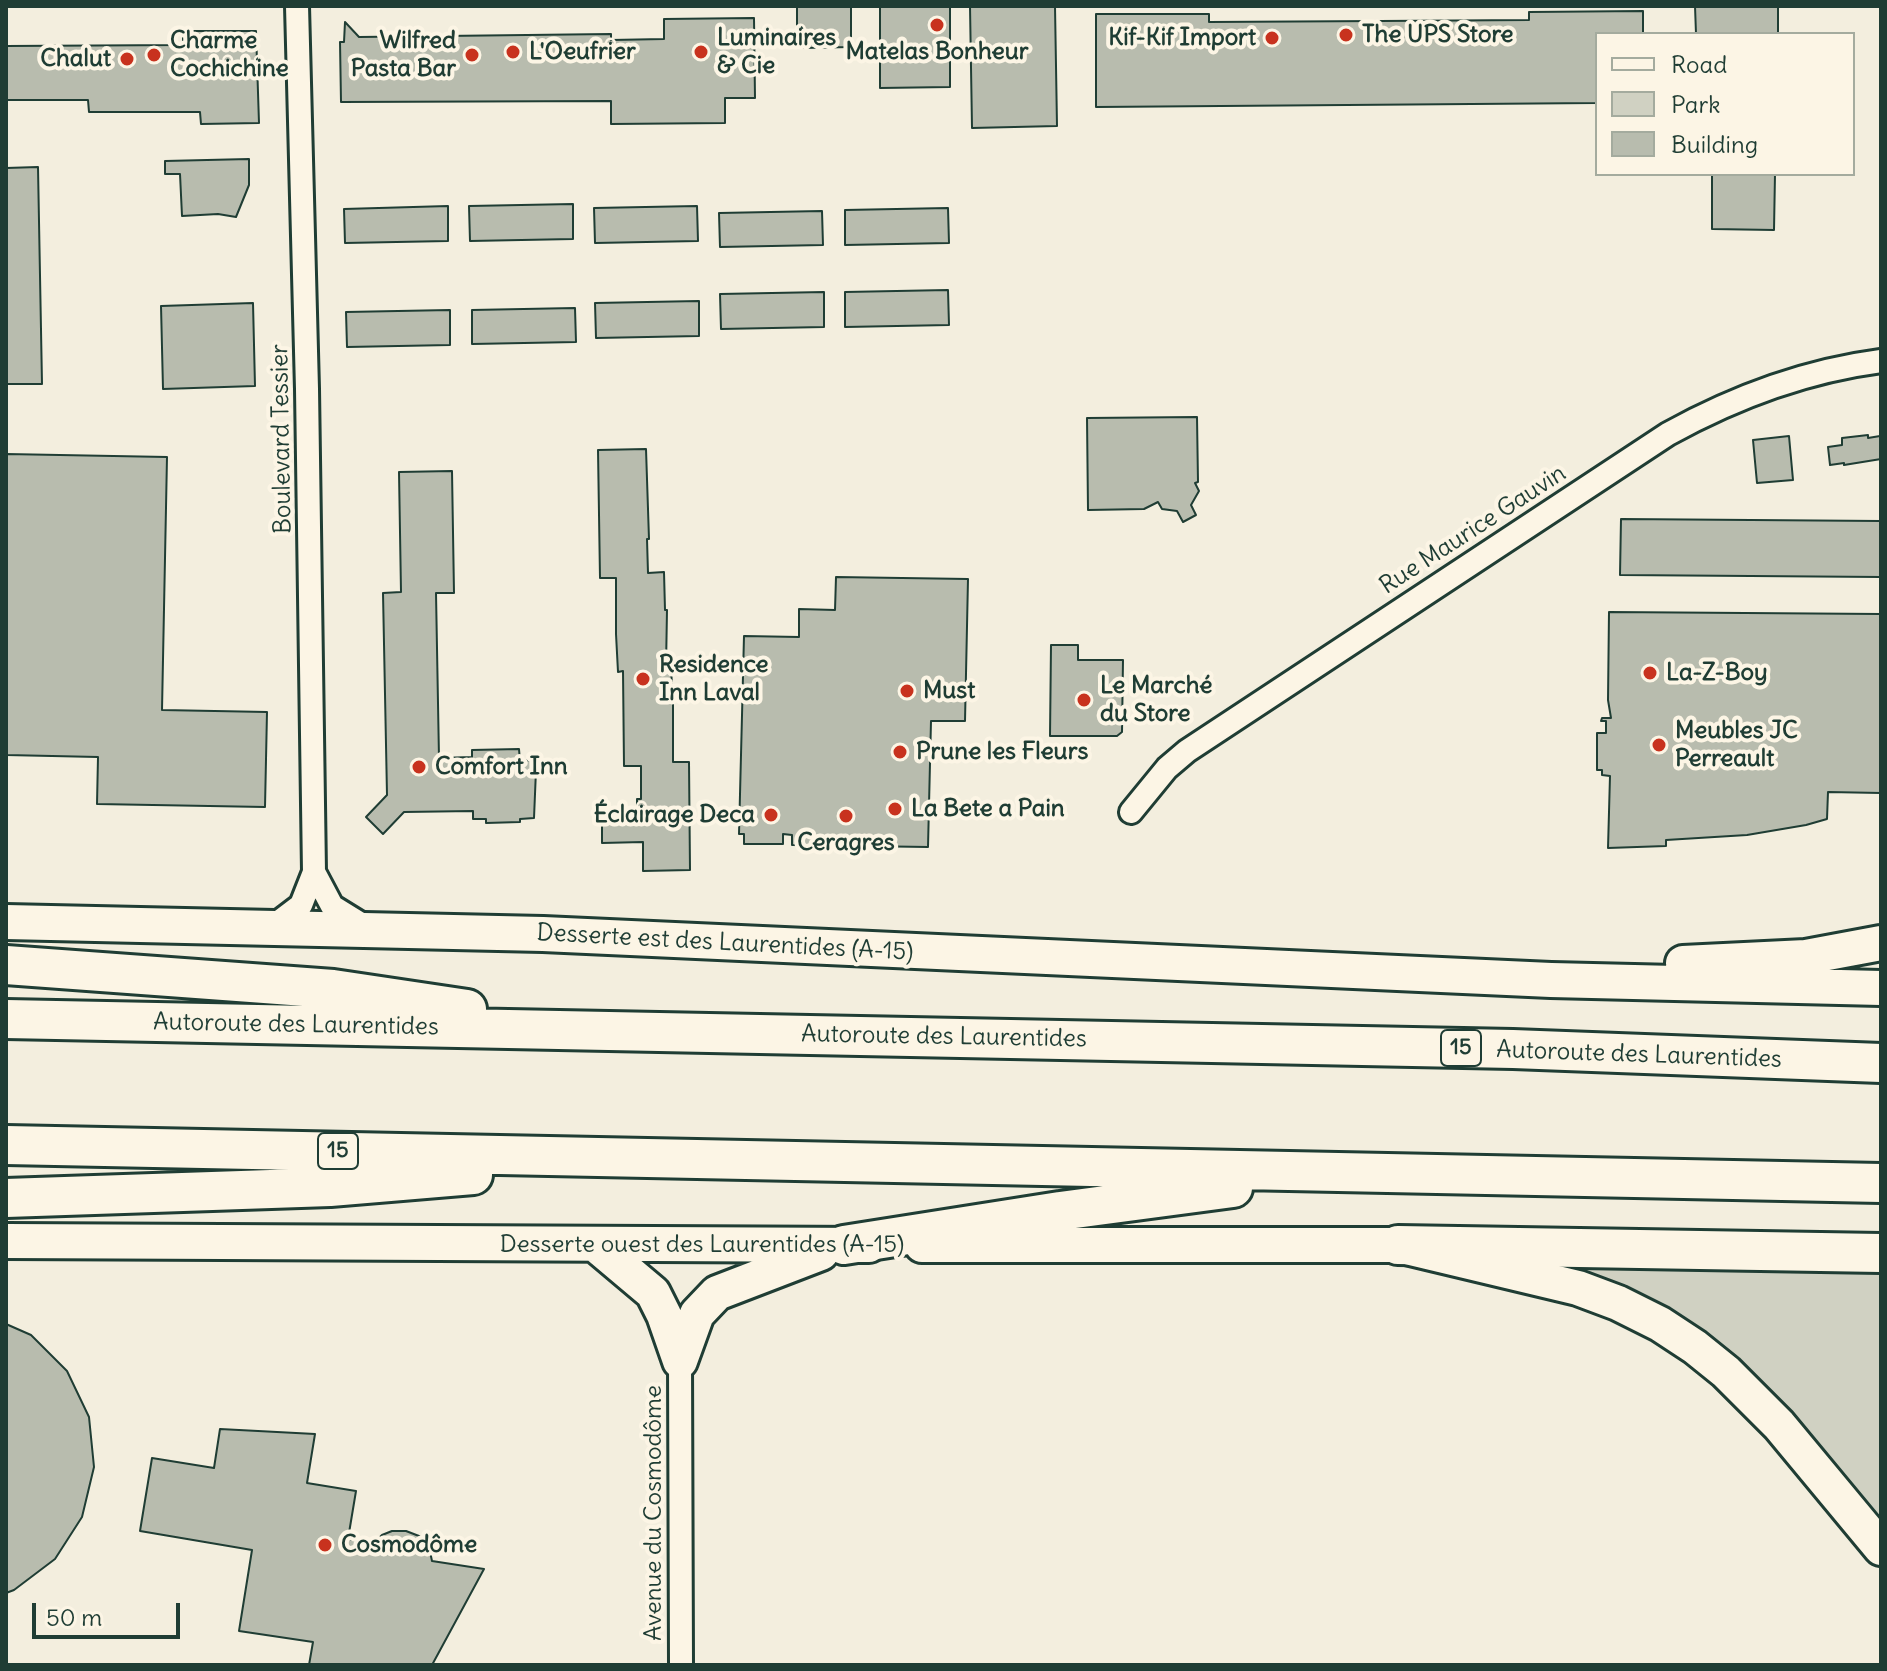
<!DOCTYPE html>
<html>
<head>
<meta charset="utf-8">
<style>
  body { margin:0 }
  #map { position:relative; width:1887px; height:1671px; overflow:hidden; background:#f3eede; font-family:Delius,sans-serif }
  canvas { display:block }
  .frame { position:absolute; inset:0; border:8px solid #1f3d34; pointer-events:none }
  .legend { position:absolute; left:1595px; top:32px; width:260px; height:144px; box-sizing:border-box; background:#fcf5e5; border:2px solid #a4ab9e; margin:0; padding:10px 14px; list-style:none; font-size:24px; color:#1f3d34 }
  .legend li { display:flex; align-items:center; gap:16px; height:40px }
  .legend b { width:40px; border:2px solid #a4ab9e }
  .scale { position:absolute; left:32px; top:1603px; width:148px; height:36px; box-sizing:border-box; border:4px solid #1f3d34; border-top:0; padding-left:10px; font-size:24px; line-height:28px; white-space:nowrap; color:#1f3d34; -webkit-text-stroke:6px #fcf5e5; paint-order:stroke }
</style>
</head>
<body>
<div id="map">
<canvas width="1887" height="1671"></canvas>
<div class="frame"></div>
<ul class="legend">
<li><b style="height:10px;background:#fcf5e5"></b>Road</li>
<li><b style="height:22px;background:#d0d1c2"></b>Park</li>
<li><b style="height:22px;background:#b8bcae"></b>Building</li>
</ul>
<div class="scale">50 m</div>
</div>
<script>
const c = document.querySelector('canvas').getContext('2d');
c.lineJoin = 'round';
function paint(path, color) {
  c.fillStyle = color;
  c.fill(path, 'evenodd');
}
function trace(path, color, width, dash) {
  c.strokeStyle = color;
  c.lineWidth = width;
  c.lineCap = dash ? 'butt' : 'round';
  c.setLineDash(dash || []);
  c.stroke(path);
}
function drawText(font, color, halo, rows, align = 'center') {
  c.font = font + ' Delius,sans-serif';
  c.lineWidth = 8;
  c.setLineDash([]);
  c.textBaseline = 'middle';
  c.strokeStyle = halo;
  c.fillStyle = color;
  for (const [text, x, y, turn = 0] of rows) {
    c.save();
    c.translate(x, y);
    c.rotate((+turn || 0) * Math.PI / 180);
    c.textAlign = isNaN(turn) ? turn : align;
    if (halo) c.strokeText(text, 0, 0);
    c.fillText(text, 0, 0);
    c.restore();
  }
}
paint(new Path2D(`
  M1577,1265L1881,1271V1522L1800,1432L1576,1274Z`), '#d0d1c2');
const building = new Path2D(`
  M797,6H851V47L802,48V25H797Z
  M880,6H950V87L880,88Z
  M970,6H1055L1057,126L972,128Z
  M1695,6H1778V34H1696Z
  M1643,11V34H1597V103L1096,107V14H1209V22L1380,21L1529,20V12Z
  M754,18L755,98H725V123L611,124V101L341,102L340,42H344L345,22L359,37L611,34V40L664,39V19Z
  M183,31H256L259,123L201,124L200,112H89L88,100H6V46L183,45Z
  M249,159V185L236,217L218,214L182,216L180,174H165V161Z
  M38,167L42,384H6V168Z
  M1712,174H1775L1774,230L1712,229Z
  M573,204V239L470,241L469,206Z
  M448,206V241L345,243L344,209Z
  M697,206L698,241L595,243L594,208Z
  M948,208L949,243L845,245V210Z
  M822,211L823,245L720,247L719,213Z
  M948,290L949,325L845,327V292Z
  M824,292V327L721,329L720,294Z
  M699,301V336L596,338L595,303Z
  M253,303L255,386L163,389L161,306Z
  M575,308L576,342L472,344V310Z
  M450,310V345L347,347L346,312Z
  M1197,417L1198,482L1195,483L1199,491L1191,505L1196,515L1183,522L1177,511L1162,509L1158,502L1144,509L1088,510L1087,418Z
  M1868,435V438L1880,436L1881,459L1844,465V463L1830,465L1828,447L1842,445V438Z
  M1789,436L1793,480L1757,483L1753,440Z
  M646,449L649,539H647L648,573L664,572L665,610H667L666,667H671L673,705V762H689L690,870L643,871V842L602,843V811H637V799H641V766H624L623,671L618,672L616,634V578H600L598,450Z
  M6,454L167,457L162,710L267,712L265,807L97,804L98,757L6,755Z
  M452,471L454,593H436L439,758L472,757V750L519,749L520,761L533,760V770H536L534,818L520,819V822L486,823V819H473V811L404,812L383,834L366,817L387,795L383,593L401,592L399,472Z
  M1621,519L1881,521V577L1620,575Z
  M836,577L968,579L965,721H931L928,847L792,845V835L783,834V844H744V834H739L744,636L799,637V609L835,610Z
  M1609,612L1881,614V793L1828,792L1827,819L1806,825L1747,835L1666,840V846L1608,848L1610,776L1602,775V770H1597V733H1606V721H1601L1602,718H1611L1608,700Z
  M1051,645H1078V660H1123L1122,732L1117,736H1050Z
  M6,1324L31,1335L67,1371L89,1417L94,1467L82,1517L55,1559L14,1590L6,1593Z
  M220,1429L315,1434L307,1483L356,1491L348,1539L374,1543L382,1535L392,1531H406L419,1536L429,1547L432,1561L484,1569L432,1665H309L313,1642L239,1631L252,1550L140,1531L152,1458L214,1468Z`);
paint(building, '#b8bcae');
trace(building, '#1f3d34', 2);
const street = new Path2D(`
  M1131,812L1167,768L1187,751L1668,434C1735,397 1804,371 1881,361
  M314,872L332,906L366,927
  M272,927L301,905L314,872L307,389L297,6
  M680,1361L681,1665`);
const primary = new Path2D(`
  M6,922L543,934L1551,980L1881,988
  M1683,963L1806,957L1881,943
  M6,1241L869,1245
  M596,1245L653,1293L664,1315L680,1361
  M922,1245H1398L1578,1288L1618,1303L1660,1324L1695,1347L1726,1372L1779,1425L1881,1548
  M680,1361L697,1314L717,1293L821,1253`);
const highway = new Path2D(`
  M6,965L333,989L467,1009
  M6,1019L1513,1049L1881,1063
  M6,1145L1881,1183
  M6,1198L330,1187L473,1175
  M844,1245L1060,1211L1233,1188
  M1398,1245L1881,1253`);
trace(street, '#1f3d34', 28);
trace(primary, '#1f3d34', 40);
trace(highway, '#1f3d34', 44);
trace(street, '#fcf5e5', 22);
trace(primary, '#fcf5e5', 34);
trace(highway, '#fcf5e5', 38);
for (const [x, y, r, color] of [
  [937,25,8,"#c8321e"],
  [1346,35,8,"#c8321e"],
  [1272,38,8,"#c8321e"],
  [513,52,8,"#c8321e"],
  [701,52,8,"#c8321e"],
  [154,55,8,"#c8321e"],
  [472,55,8,"#c8321e"],
  [127,59,8,"#c8321e"],
  [1650,673,8,"#c8321e"],
  [643,679,8,"#c8321e"],
  [907,691,8,"#c8321e"],
  [1084,700,8,"#c8321e"],
  [1659,745,8,"#c8321e"],
  [900,752,8,"#c8321e"],
  [419,767,8,"#c8321e"],
  [895,809,8,"#c8321e"],
  [771,815,8,"#c8321e"],
  [846,816,8,"#c8321e"],
  [325,1545,8,"#c8321e"]
]) {
  const dot = new Path2D();
  dot.arc(x, y, r, 0, 2 * Math.PI);
  c.fillStyle = color;
  c.fill(dot);
  trace(dot, '#fcf5e5', 3);
}
for (const [x, y, w] of [
  [1461,1048,40],
  [338,1151,40]
]) {
  const box = new Path2D();
  box.roundRect(x - w / 2, y - 18, w, 36, 6);
  c.fillStyle = '#fcf5e5';
  c.fill(box);
  trace(box, '#1f3d34', 2);
}
drawText('bold 22px', '#1f3d34', null, [
  ["15",1461,1048],
  ["15",338,1151]
]);
drawText('bold 24px', '#1f3d34', '#fcf5e5', [
  ["The UPS Store",1362,35],
  ["Luminaires",717,38],
  ["& Cie",717,66],
  ["Kif-Kif Import",1256,38,"right"],
  ["Charme",170,41],
  ["Cochichine",170,69],
  ["Wilfred",456,41,"right"],
  ["Pasta Bar",456,69,"right"],
  ["L'Oeufrier",529,52],
  ["Matelas Bonheur",937,52,"center"],
  ["Chalut",111,59,"right"],
  ["Residence",659,665],
  ["Inn Laval",659,693],
  ["La-Z-Boy",1666,673],
  ["Le Marché",1100,686],
  ["du Store",1100,714],
  ["Must",923,691],
  ["Meubles JC",1675,731],
  ["Perreault",1675,759],
  ["Prune les Fleurs",916,752],
  ["Comfort Inn",435,767],
  ["La Bete a Pain",911,809],
  ["Éclairage Deca",755,815,"right"],
  ["Ceragres",846,843,"center"],
  ["Cosmodôme",341,1545]
], 'left');
drawText('24px', '#1f3d34', '#fcf5e5', [
  ["Boulevard Tessier",282,439,-91],
  ["Rue Maurice Gauvin",1473,530,-33],
  ["Desserte est des Laurentides (A-15)",725,943,3],
  ["Autoroute des Laurentides",296,1025,1],
  ["Autoroute des Laurentides",944,1037,1],
  ["Autoroute des Laurentides",1639,1055,2],
  ["Desserte ouest des Laurentides (A-15)",702,1245],
  ["Avenue du Cosmodôme",654,1513,-90]
]);
</script>
</body>
</html>
